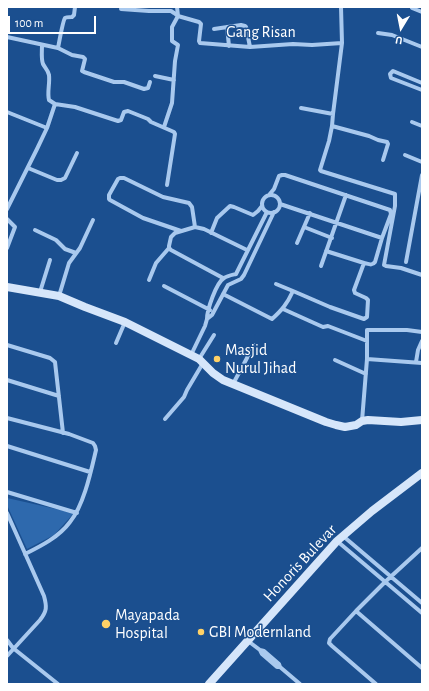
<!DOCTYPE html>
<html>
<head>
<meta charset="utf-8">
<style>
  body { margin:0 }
  #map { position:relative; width:429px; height:691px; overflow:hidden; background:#1b4f8f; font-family:"Alegreya Sans",sans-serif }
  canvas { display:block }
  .frame { position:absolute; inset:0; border:8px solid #fff; pointer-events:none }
  .north { position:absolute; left:381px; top:8px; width:40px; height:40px; -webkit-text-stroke:3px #1b4f8f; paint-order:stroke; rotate:190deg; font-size:11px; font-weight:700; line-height:16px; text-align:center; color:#fff }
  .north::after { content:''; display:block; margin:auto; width:14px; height:18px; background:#fff; clip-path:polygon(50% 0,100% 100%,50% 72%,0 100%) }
  .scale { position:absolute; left:8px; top:16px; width:88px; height:18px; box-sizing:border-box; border:2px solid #fff; border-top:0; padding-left:5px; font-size:12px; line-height:14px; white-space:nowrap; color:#fff; -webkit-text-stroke:3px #1b4f8f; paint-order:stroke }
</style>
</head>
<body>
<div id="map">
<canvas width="429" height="691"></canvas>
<div class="frame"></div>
<div class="north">U</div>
<div class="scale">100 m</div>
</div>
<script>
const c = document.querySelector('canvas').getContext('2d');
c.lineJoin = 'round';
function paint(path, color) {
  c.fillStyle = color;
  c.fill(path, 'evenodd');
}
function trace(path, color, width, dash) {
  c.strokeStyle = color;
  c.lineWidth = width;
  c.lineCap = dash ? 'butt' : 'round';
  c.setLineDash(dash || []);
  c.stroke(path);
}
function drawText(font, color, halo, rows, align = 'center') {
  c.font = font + ' "Alegreya Sans",sans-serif';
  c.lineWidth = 3;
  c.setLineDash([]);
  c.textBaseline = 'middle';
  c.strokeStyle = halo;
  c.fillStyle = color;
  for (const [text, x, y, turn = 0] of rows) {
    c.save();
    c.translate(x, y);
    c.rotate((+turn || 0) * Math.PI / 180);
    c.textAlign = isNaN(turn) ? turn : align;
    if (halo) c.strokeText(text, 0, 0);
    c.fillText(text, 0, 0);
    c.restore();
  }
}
paint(new Path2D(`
  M7,498L74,513L54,535L27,549L7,505Z`), '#2e69ad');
trace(new Path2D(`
  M341,7L342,43L333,114L332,126L329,141L320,170L321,171L395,194V206L384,265L386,266L401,268L422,275
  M412,8L422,12
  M121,9L149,11H171L174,13L178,16L199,22L201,24L199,41L200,43L250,47L293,44L312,45L342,43
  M227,27L229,46
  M214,29L241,25L245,26L246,27L250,47
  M378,33L392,35L422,47
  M7,37L58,48L72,55L83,57L85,59L82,71L84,72L114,82H124L144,89L148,88L150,82
  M58,48C59,43 63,20 65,18C66,17 71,17 72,17L74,15L75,7
  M155,76L174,80
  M422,83L393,71L390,74L391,78L422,90
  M55,104L75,107L118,121L121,120L124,112L128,111L148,119L151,122L174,132L175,134L167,185
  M301,108L333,114
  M7,112L47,128
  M412,122L422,126
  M332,126L369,136L378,140L387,142L388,144L383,160
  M164,127L172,103L175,61L178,45L172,41V27L178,16L177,7
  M405,155L422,162
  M28,168L57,180H61L65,178L77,153
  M262 204a9 9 0 1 1 18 0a9 9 0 1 1-18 0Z
  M269,195L274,189L279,176L282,175H285L390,210L391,214L382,238L375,262C372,266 369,264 364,263L326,251
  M280,204L382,238
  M7,209L37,149L47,128L55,104L49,100C47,92 50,84 49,75C48,70 45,68 43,64C41,59 42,51 42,45
  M267,212L236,274C232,275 227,276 224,278C216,283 207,310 207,319L212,315L228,285L241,279L244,275L274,212
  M7,219L15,227L7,248
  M304,227L332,238
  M35,230L56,240L65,249L76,253
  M181,231L143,218L110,200L109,199V195L118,179L120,178H124L163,197L189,203L192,207L195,227
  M211,233L217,218L230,206L234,207L253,215L258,211L262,206
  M297,243L310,213
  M406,262L422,175
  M321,266L346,195
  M223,278L171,250L169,248V246L171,237L175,233L195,227L204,229L247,250
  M149,280L156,263L169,248
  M164,286L210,310
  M293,291L330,307L364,319L367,317L368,300L366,298L355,293L354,290L364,263
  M40,292L50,260
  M223,294L272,319C282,310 287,304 293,291L276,284
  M59,296L69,263L80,248L93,220
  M283,309L323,327L328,326L367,341
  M116,343L125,322
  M7,345L50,358L55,362L63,433
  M191,355L205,326L207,319
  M199,359L214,335
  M367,359L422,363
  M335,360L366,374
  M416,362L418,350L422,341
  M7,380L59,396
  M233,384L254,345
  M7,418L69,434L93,443L95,446L96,450C91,471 84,505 70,522C59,537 41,546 25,554
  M165,419L184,397L187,390L203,363
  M362,421L367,359V330H407L422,332
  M7,446L90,472
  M7,492L77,513
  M7,513L44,596C47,607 47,611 40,620L7,656
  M343,536L422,603
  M337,541L422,613
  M356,611L422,668
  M7,640L13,648L58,684
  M248,641L260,650L264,651L279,664L280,667L300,684
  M260,650L262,654L277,667H280
  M376,684L332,646L329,643L330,639L356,611L385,582L422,548`), '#a9c9ee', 4);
trace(new Path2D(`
  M7,287L59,296L85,307L125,322L199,359L213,373L223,380L326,422L336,425L345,427L356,425L362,421L368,420L401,422L422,420
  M209,684L337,541L372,511L422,473`), '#d6e6fa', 8);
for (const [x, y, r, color] of [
  [217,359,4,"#ffd166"],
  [106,624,5,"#ffd166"],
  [201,632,4,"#ffd166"]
]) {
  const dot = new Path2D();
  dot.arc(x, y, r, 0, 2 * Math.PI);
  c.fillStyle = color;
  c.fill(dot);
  trace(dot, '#1b4f8f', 1.5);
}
drawText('16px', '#fff', '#1b4f8f', [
  ["Gang Risan",261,32],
  ["Honoris Bulevar",300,563,-47]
]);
drawText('16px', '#fff', '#1b4f8f', [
  ["Masjid",225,350],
  ["Nurul Jihad",225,368],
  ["Mayapada",115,615],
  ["Hospital",115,633],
  ["GBI Modernland",209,632]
], 'left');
</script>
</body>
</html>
